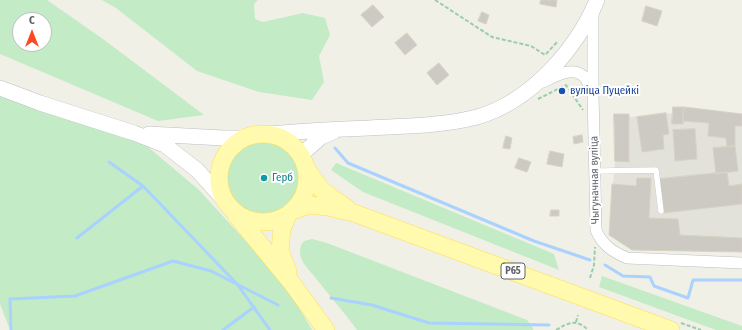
<!DOCTYPE html>
<html>
<head>
<meta charset="utf-8">
<style>
  body { margin:0 }
  #map { position:relative; width:742px; height:330px; overflow:hidden; background:#f1f0e7; font-family:"Fira Sans Condensed",sans-serif }
  canvas { display:block }
  .north { position:absolute; left:12px; top:12px; width:40px; height:40px; box-sizing:border-box; background:#fff; border:1px solid #bfc0c3; border-radius:50%; rotate:0deg; font-size:11px; font-weight:700; line-height:16px; text-align:center; color:#5e6268 }
  .north::after { content:''; display:block; margin:auto; width:14px; height:18px; background:#f94a26; clip-path:polygon(50% 0,100% 100%,50% 72%,0 100%) }
</style>
</head>
<body>
<div id="map">
<canvas width="742" height="330"></canvas>
<div class="north">С</div>
</div>
<script>
const c = document.querySelector('canvas').getContext('2d');
c.lineJoin = 'round';
function paint(path, color) {
  c.fillStyle = color;
  c.fill(path, 'evenodd');
}
function trace(path, color, width, dash) {
  c.strokeStyle = color;
  c.lineWidth = width;
  c.lineCap = dash ? 'butt' : 'round';
  c.setLineDash(dash || []);
  c.stroke(path);
}
function drawText(font, color, halo, rows, align = 'center') {
  c.font = font + ' "Fira Sans Condensed",sans-serif';
  c.lineWidth = 4;
  c.setLineDash([]);
  c.textBaseline = 'middle';
  c.strokeStyle = halo;
  c.fillStyle = color;
  for (const [text, x, y, turn = 0] of rows) {
    c.save();
    c.translate(x, y);
    c.rotate((+turn || 0) * Math.PI / 180);
    c.textAlign = isNaN(turn) ? turn : align;
    if (halo) c.strokeText(text, 0, 0);
    c.fillText(text, 0, 0);
    c.restore();
  }
}
paint(new Path2D(`
  M673,107H684L742,114V252L632,250L609,235L615,162L614,114H629V117L666,113L673,114Z`), '#e2e2db');
paint(new Path2D(`
  M0,0H47L103,39L204,115L158,121L0,54ZM20,20H44V44H20Z
  M102,0H258L254,4L255,19L263,22L303,13L325,18L330,35L319,56L324,82L312,100L259,92L197,71L116,8Z
  M0,96L141,141L199,190L286,285L312,330H10L0,304Z
  M226 178a37 37 0 1 1 74 0a37 37 0 1 1-74 0Z
  M336,163L554,254L559,270L363,192L331,170Z
  M312,239L327,243L527,320L533,328V330H357C343,311 328,294 314,276C310,271 303,264 301,258C299,252 300,245 304,241Z
  M602,276L742,326V330H716L599,287Z`), '#c2ebc6');
trace(new Path2D(`
  M335,148L348,163L534,241L590,260
  M143,186L237,284L270,330
  M77,238L143,186L109,162
  M605,265L623,276L650,277L654,286L688,298L693,280H742
  M331,298L372,305L429,323L549,325
  M11,330L10,299L75,296L173,261L211,271L278,305
  M223,330L254,307`), '#a9d2ff', 3);
const building = new Path2D(`
  M541,0H557L556,7L540,4Z
  M373,5L384,17L372,27L361,15Z
  M646,6L662,11L657,26L642,21Z
  M482,12L489,15L486,24L478,21Z
  M407,33L417,45L405,55L395,43Z
  M439,63L449,75L437,85L427,73Z
  M673,107H684L683,124H672Z
  M684,107L742,114V126H735V146L727,147L726,138L708,136L709,123L683,121Z
  M666,113L669,134L663,135L664,149L642,152L637,117Z
  M614,114H629V162L615,161Z
  M695,129L697,159L675,161L673,130Z
  M582,135L583,142L574,144L573,137Z
  M506,136L512,138L510,149L503,148Z
  M735,146L738,171L716,174L713,148Z
  M550,151L564,154L562,167L547,164Z
  M519,158L531,162L527,172L515,168Z
  M727,172L729,186L742,184V204L664,213L659,179Z
  M637,178H651L649,218L678,219L680,235L742,238V252L632,250L609,235L612,184L636,186Z
  M551,210H559V216H550Z`);
paint(building, '#cdcac4');
trace(building, '#d7d3c4', 1);
const lane = new Path2D(`
  M595,172L600,171L656,170L661,211`);
const street = new Path2D(`
  M593,12V93L596,230C602,245 613,252 627,258L742,263
  M543,82C555,76 575,64 586,79C588,83 590,87 592,90`);
const secondary = new Path2D(`
  M0,88L40,103L134,133L165,145L197,170L225,201
  M149,134L223,138H244
  M269,134C303,131 336,129 369,128C405,126 442,126 477,117C530,102 577,49 597,0
  M302,154L321,137L335,131`);
const primary = new Path2D(`
  M219 178a44 44 0 1 1 88 0a44 44 0 1 1-88 0Z
  M306,168L321,189L331,197L347,208
  M295,210L309,205L328,207L354,213L671,330
  M236,215L291,282L326,330
  M287,217L282,229L280,250L288,272`);
trace(lane, '#bbbec3', 6);
trace(street, '#bbbec3', 12);
trace(secondary, '#bcbfc5', 16);
trace(primary, '#fede54', 18);
trace(new Path2D(`
  M435,0L492,37L531,46L545,55L558,41
  M538,99L566,85L583,110
  M590,278L594,265L595,247
  M576,322L578,315
  M681,323L701,330
  M556,330C569,322 577,319 588,330`), '#99cdad', 2, [4, 2]);
trace(lane, '#fff', 5.5);
trace(street, '#fff', 11);
trace(secondary, '#fff', 15);
trace(primary, '#fffaae', 17);
for (const [x, y, r, color] of [
  [562,91,4,"#1a4fb4"],
  [264,178,4,"#0f9aa8"]
]) {
  const dot = new Path2D();
  dot.arc(x, y, r, 0, 2 * Math.PI);
  c.fillStyle = color;
  c.fill(dot);
  trace(dot, '#fff', 1.5);
}
for (const [x, y, w] of [
  [513,271,24]
]) {
  const box = new Path2D();
  box.roundRect(x - w / 2, y - 8, w, 16, 3);
  c.fillStyle = '#fff';
  c.fill(box);
  trace(box, '#5e6268', 1);
}
drawText('bold 10px', '#5e6268', null, [
  ["Р65",513,271]
]);
drawText('11px', '#164399', '#fff', [
  ["вуліца Пуцейкі",570,91]
], 'left');
drawText('11px', '#0d838f', '#fff', [
  ["Герб",272,178]
], 'left');
drawText('11px', '#5e6268', '#fff', [
  ["Чыгуначная вуліца",595,180,-91]
]);
</script>
</body>
</html>
